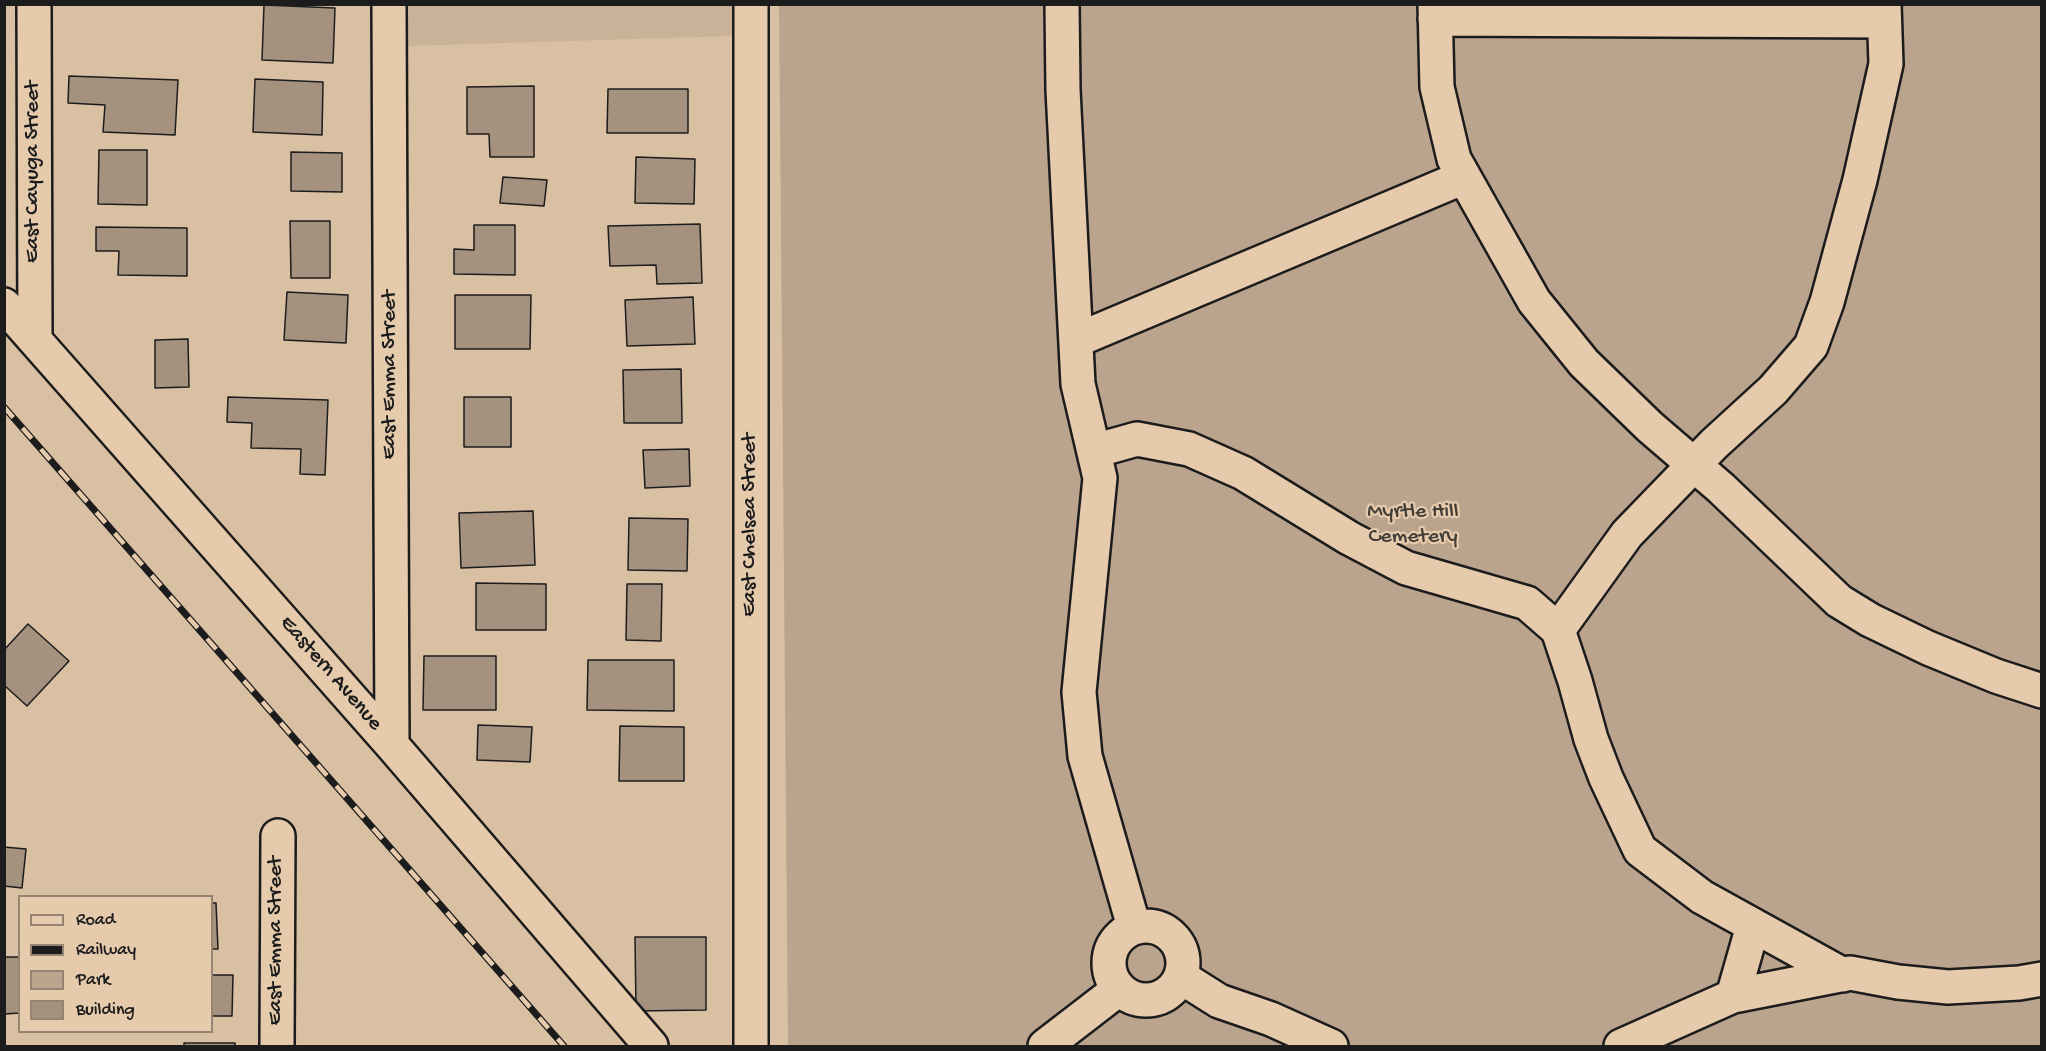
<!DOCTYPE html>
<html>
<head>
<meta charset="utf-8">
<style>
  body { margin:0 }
  #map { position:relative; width:2046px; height:1051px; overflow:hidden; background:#d9c0a3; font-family:"Gochi Hand",sans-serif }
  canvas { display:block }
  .frame { position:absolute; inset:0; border:6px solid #1c1c1c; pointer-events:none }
  .legend { position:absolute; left:18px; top:895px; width:195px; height:138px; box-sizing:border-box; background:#e5caac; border:2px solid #958472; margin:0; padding:8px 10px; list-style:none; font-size:18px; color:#1c1c1c }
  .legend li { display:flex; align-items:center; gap:12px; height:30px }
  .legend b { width:30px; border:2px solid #958472 }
</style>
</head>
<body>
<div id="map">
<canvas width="2046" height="1051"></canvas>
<div class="frame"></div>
<ul class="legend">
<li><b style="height:8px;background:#e5caac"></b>Road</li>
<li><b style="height:8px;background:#1c1c1c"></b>Railway</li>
<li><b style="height:16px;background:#baa48d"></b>Park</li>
<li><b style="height:16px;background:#a4927e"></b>Building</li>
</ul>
</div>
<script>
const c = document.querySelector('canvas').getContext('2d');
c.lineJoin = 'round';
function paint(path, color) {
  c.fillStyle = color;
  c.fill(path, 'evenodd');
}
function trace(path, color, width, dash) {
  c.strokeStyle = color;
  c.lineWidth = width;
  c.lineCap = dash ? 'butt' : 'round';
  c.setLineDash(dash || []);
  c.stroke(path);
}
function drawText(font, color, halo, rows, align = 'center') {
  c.font = font + ' "Gochi Hand",sans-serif';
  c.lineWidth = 4.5;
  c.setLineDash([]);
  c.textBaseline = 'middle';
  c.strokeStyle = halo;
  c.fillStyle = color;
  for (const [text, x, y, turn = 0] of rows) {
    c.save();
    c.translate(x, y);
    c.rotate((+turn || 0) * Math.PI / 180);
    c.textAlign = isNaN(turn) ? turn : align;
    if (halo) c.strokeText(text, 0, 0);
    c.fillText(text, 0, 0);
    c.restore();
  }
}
paint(new Path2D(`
  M408,5H733V36L408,46Z`), '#c9b298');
paint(new Path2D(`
  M779,5H2041V1046H788Z`), '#baa48d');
const building = new Path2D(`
  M264,5L335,8L333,63L262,60Z
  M69,76L178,80L175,135L103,132L105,105L68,103Z
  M255,79L323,82L322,135L253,132Z
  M534,86V157H490L489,134H467V87Z
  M608,89H688V133H607Z
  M99,150H147V205L98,204Z
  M291,152L342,153V192L291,191Z
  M636,157L695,159L694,204L635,203Z
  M503,177L547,180L544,206L500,203Z
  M290,221H330V278H291Z
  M700,224L702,283L657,284L656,265L610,266L608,226Z
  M474,225H515V275L454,274V249L474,250Z
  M96,227L187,228V276L118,275L119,251H96Z
  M287,292L348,295L346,343L284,340Z
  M455,295H531L530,349H455Z
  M693,297L695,344L627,346L625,300Z
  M188,339L189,387L155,388V340Z
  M681,369L682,423H624L623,370Z
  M228,397L328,400L325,475L300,474L301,449L251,448L252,423L227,422Z
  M464,397H511V447H464Z
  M689,449L690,486L645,488L643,450Z
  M533,511L535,565L461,568L459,513Z
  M629,518L688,519L687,571L628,570Z
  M476,583L546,584V630H476Z
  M627,584H662L661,641L626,640Z
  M28,624L69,661L27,706L4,685V650Z
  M424,656H496V710H423Z
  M588,660H674V711L587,710Z
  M478,725L532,727L530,762L477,760Z
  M620,726L684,727V781H619Z
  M4,847L26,849L22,888L4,886Z
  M212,903H216L218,949H212Z
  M635,937H706V1010L636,1011Z
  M4,957H20V1013L4,1014Z
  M212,975H233L232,1016H212Z
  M184,1043H235V1046H184Z`);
paint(building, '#a4927e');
trace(building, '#1c1c1c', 1.5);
const minor = new Path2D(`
  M34,4L35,340
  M389,4L392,745
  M1062,4L1063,90L1078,384L1100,478L1079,692L1085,756L1134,927
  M1435,4L1437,87L1454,159L1534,301L1584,363L1650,427L1721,488L1839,601L1870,620L1928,648L1996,676L2042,691
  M1435,19L1883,21
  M4,305L392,745L651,1046
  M1077,340L1464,177
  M1094,451L1137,439L1189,449L1243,473L1349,538L1406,568L1527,603L1558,630L1575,681L1591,739L1606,778L1640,850L1702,897L1843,975
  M1558,630L1627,534L1714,444L1773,390L1811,346L1827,302L1860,180L1886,64L1884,4
  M1109 963a37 37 0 1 1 74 0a37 37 0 1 1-74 0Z
  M1181,977L1219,1001L1271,1019L1331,1046
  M1733,996L1753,926
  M277,1046L278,836
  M751,1046V4
  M1045,1046L1119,989
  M1621,1046L1733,996L1850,973L1898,982L1948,987L2019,983L2042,979`);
trace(minor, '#1c1c1c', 38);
trace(minor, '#e5caac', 33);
const rail = new Path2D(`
  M4,407L564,1046`);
trace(rail, '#1c1c1c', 7);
trace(rail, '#e5caac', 4.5, [14]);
drawText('22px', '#1c1c1c', '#e5caac', [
  ["East Cayuga Street",34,172,-90],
  ["East Emma Street",391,375,-90],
  ["East Chelsea Street",751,525,-90],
  ["Eastern Avenue",330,674,49],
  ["East Emma Street",277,941,-90]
]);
drawText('22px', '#443e38', '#e5caac', [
  ["Myrtle Hill",1413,513],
  ["Cemetery",1413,538]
]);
</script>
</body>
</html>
